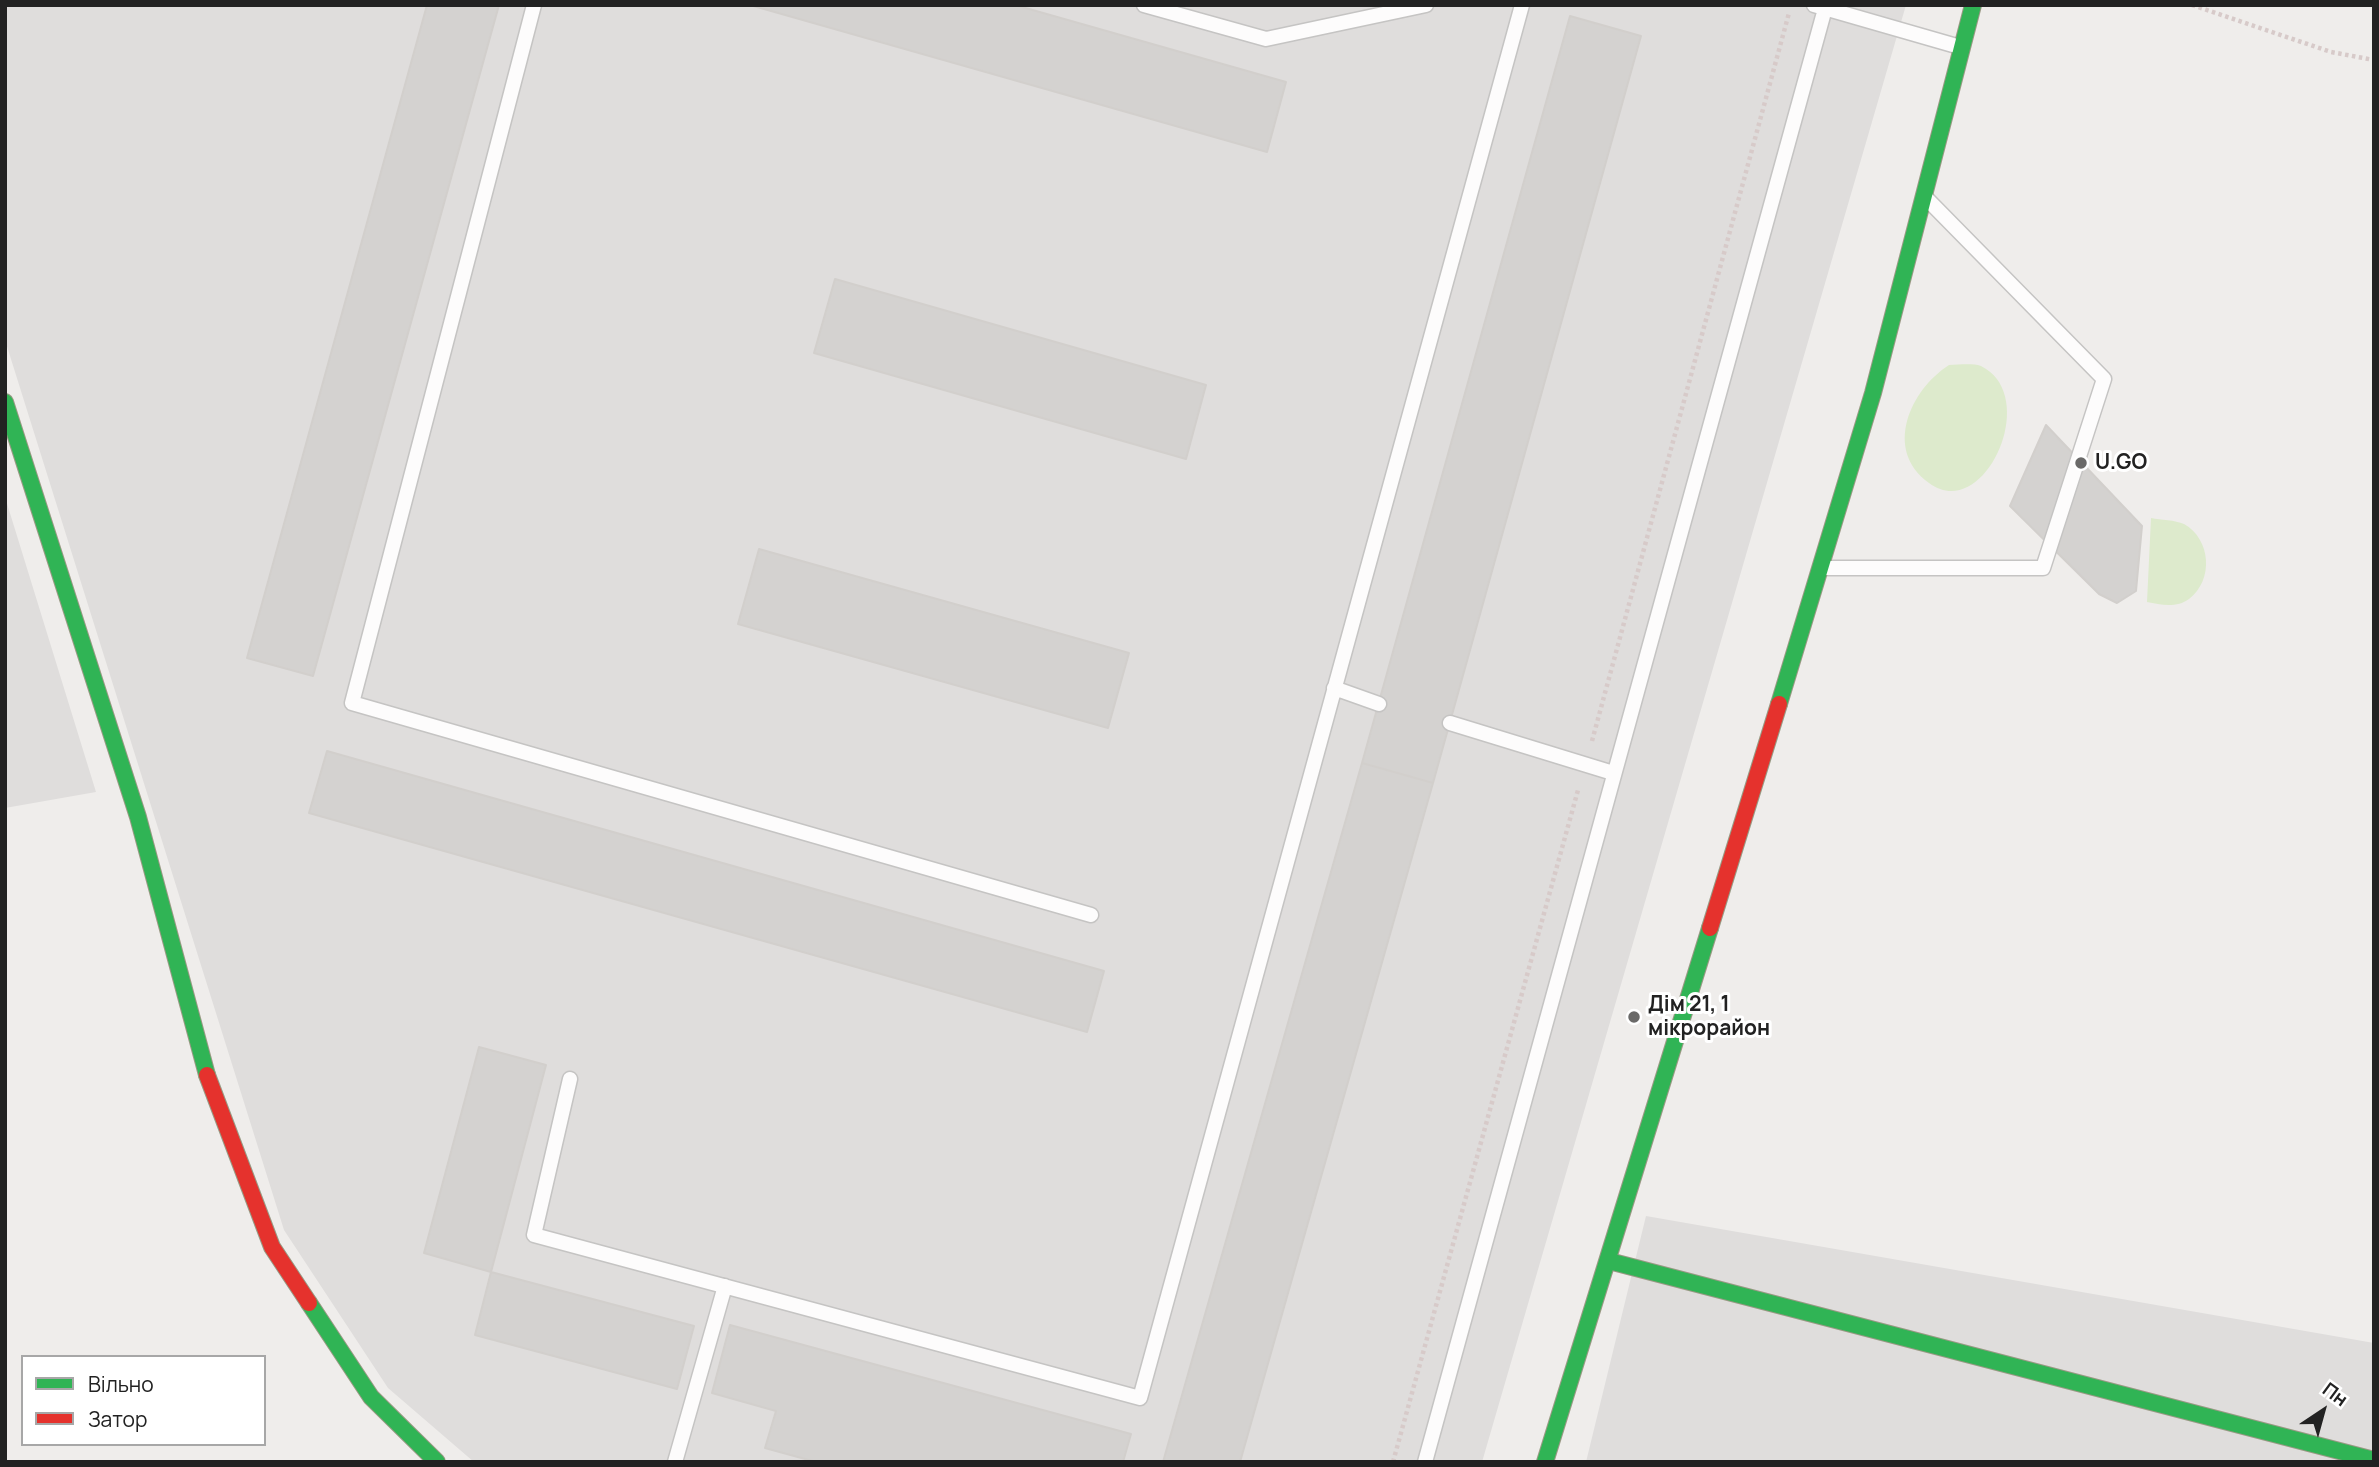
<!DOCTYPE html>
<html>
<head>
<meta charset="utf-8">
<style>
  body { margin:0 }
  #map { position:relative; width:2379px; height:1467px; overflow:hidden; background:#efedeb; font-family:Manrope,sans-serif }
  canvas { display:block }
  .frame { position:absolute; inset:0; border:7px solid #222; pointer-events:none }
  .legend { position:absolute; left:21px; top:1355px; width:245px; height:91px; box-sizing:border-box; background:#fff; border:2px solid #a7a7a7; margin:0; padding:9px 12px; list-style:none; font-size:21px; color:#222 }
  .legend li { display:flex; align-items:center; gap:14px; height:35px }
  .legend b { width:35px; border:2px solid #a7a7a7 }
  .north { position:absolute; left:2288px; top:1376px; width:70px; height:70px; -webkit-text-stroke:5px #fff; paint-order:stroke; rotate:36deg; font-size:19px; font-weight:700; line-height:28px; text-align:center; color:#222 }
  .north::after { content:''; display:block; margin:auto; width:24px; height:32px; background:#222; clip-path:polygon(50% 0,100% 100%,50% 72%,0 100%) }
</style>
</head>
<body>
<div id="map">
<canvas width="2379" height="1467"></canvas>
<div class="frame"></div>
<ul class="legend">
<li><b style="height:9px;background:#30b455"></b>Вільно</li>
<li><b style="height:9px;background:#e5322d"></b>Затор</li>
</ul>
<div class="north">Пн</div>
</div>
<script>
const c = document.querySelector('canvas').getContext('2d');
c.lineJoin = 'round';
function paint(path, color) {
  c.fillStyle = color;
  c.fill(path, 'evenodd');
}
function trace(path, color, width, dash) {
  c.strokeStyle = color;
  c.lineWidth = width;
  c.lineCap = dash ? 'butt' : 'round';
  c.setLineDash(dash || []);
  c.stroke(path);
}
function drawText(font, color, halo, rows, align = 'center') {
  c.font = font + ' Manrope,sans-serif';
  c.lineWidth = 6;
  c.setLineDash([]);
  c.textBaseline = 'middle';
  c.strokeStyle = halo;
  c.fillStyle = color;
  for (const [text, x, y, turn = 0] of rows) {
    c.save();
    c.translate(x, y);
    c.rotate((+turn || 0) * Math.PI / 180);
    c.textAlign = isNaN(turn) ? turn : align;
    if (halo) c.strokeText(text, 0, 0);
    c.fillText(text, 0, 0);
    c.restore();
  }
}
paint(new Path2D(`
  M5,5H1906L1482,1462H474L388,1388L284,1230L5,340Z
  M5,497L96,792L5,808Z
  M1646,1216L2374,1343V1462H1586Z`), '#dfdddc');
paint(new Path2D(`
  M1949,365C1958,365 1972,363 1981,366C2042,396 1984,524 1929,483C1883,450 1910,390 1949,365Z
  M2151,518C2161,520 2175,520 2184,524C2211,539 2214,580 2189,599C2177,608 2161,605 2147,602Z`), '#ddeacc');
const building = new Path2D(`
  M427,5H499L313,676L247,658Z
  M750,5H1015L1286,82L1267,152Z
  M1570,16L1641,36L1433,783L1362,763Z
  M835,279L1206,385L1186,459L814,353Z
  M2046,425L2142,526L2136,591L2117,603L2099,594L2010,506Z
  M759,549L1129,653L1108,728L738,624Z
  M327,751L1104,971L1087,1032L309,813Z
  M1362,763L1433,783L1240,1462H1163Z
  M479,1047L546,1065L491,1272L424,1253Z
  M491,1272L694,1326L677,1389L475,1335Z
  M730,1325L1131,1434L1123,1462H816L765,1448L776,1411L712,1393Z`);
paint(building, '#d4d2d0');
trace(building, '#d2cfcc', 2);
const lane = new Path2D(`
  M534,5L352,703L1091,915
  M1144,5L1266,39L1426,5
  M1814,5L1960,47
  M1822,568H2043L2104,379L1927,199
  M1334,688L1379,704
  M1450,723L1613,773
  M570,1079L534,1235L1140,1398L1522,5
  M675,1462L725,1286
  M1425,1462L1826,5`);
const fast = new Path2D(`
  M5,402L138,817L207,1075
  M1779,704L1873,393L1973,5
  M1609,1261L2374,1460
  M309,1303L371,1397L437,1462
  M1545,1462L1710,928`);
const jam = new Path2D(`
  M1710,928L1779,704
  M207,1075L272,1247L309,1303`);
trace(lane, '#c5c4c3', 17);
trace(fast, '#989983', 18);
trace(jam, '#989983', 18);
trace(new Path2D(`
  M2192,5L2331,52L2374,60
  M1592,741L1789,13
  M1393,1462L1578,790`), '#d7cac9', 4.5, [3.5, 3.5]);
trace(lane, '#fdfcfc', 14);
trace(fast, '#30b455', 16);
trace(jam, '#e5322d', 16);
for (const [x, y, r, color] of [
  [2081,463,7,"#6a6968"],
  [1634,1017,7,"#6a6968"]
]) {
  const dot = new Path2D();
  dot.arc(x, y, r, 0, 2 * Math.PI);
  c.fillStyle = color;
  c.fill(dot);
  trace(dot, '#fff', 2.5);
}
drawText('bold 21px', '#222', '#fff', [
  ["U.GO",2095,463],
  ["Дім 21, 1",1648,1005],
  ["мікрорайон",1648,1029]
], 'left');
</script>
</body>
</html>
